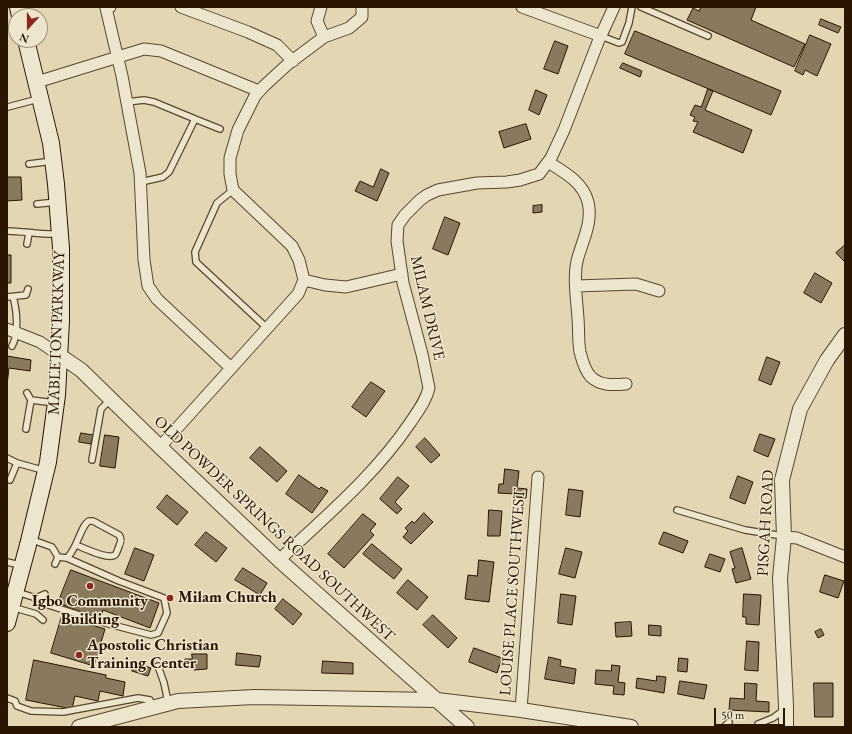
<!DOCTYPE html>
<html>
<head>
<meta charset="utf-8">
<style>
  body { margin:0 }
  #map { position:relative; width:852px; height:734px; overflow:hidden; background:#e3d7b3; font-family:"EB Garamond",serif }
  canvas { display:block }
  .frame { position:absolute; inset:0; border:8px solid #291500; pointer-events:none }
  .north { position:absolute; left:8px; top:8px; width:40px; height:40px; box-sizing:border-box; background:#ede5ce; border:1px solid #9f927c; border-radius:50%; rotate:201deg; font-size:11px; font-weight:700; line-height:16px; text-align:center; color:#291500 }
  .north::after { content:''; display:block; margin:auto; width:14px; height:18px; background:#8f2418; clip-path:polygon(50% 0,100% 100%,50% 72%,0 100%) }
  .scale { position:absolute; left:714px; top:708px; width:71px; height:18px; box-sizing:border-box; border:2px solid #291500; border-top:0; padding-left:5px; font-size:12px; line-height:14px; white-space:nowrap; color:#291500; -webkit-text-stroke:3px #ede5ce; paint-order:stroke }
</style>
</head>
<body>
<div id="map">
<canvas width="852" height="734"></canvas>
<div class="frame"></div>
<div class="north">N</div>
<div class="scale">50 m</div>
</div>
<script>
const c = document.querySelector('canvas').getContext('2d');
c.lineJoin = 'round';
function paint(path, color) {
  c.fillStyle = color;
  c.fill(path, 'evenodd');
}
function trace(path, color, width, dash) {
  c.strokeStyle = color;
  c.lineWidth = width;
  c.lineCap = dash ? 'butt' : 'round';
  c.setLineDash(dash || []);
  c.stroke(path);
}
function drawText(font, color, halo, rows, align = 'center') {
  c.font = font + ' "EB Garamond",serif';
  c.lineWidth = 3;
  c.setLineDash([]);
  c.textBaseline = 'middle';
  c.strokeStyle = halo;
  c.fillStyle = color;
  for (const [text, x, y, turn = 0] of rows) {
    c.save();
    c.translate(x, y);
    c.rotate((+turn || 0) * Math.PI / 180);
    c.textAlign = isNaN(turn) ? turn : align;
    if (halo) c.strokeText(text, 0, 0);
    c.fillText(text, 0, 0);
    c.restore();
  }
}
const building = new Path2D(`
  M701,7H756L751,20L805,44L794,67L687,20L693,8L699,11Z
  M821,19L841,27L838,33L819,25Z
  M635,31L781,91L771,115L625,54Z
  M810,35L831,44L817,76L805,70L803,75L795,71Z
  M555,41L568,46L558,74L544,69Z
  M623,63L642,71L640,77L620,68Z
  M708,89L713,91L705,110L752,130L743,153L693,132L698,122L693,121L695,117L690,115L695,105L701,107Z
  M536,90L547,95L539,115L529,110Z
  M526,124L531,139L504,148L499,132Z
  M381,169L389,173L377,201L355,191L360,181L373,187Z
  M7,177H21L22,200L7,201Z
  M542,205V212L533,213V206Z
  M445,217L460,223L448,255L433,249Z
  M845,245V262L836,253Z
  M7,255H11V283H7Z
  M815,273L832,283L821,303L804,293Z
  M7,356L31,360L30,371L9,368L7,385Z
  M767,357L780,362L771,385L759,380Z
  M371,382L385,391L366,417L352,407Z
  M81,433L93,435L91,444L79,442Z
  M760,434L775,439L768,457L754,451Z
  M105,435L119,437L115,468L100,466Z
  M425,438L440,455L431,463L416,447Z
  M260,447L287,471L277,482L250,458Z
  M505,469L519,471L517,488L527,489L526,498L516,497V494L498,493L499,484H503Z
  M299,475L319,489L321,487L328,491L312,513L286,494Z
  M738,476L753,482L745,504L730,498Z
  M398,477L409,486L395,502L402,509L397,514L380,499Z
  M569,489L583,491L580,517L566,515Z
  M167,495L188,512L177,525L157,508Z
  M489,510L502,511L500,536H488Z
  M424,513L433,522L411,544L403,537L408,531L405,528L412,521L414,523Z
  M363,514L376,524L370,531L374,535L344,568L328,554Z
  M206,532L227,548L216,562L195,545Z
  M664,532L688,541L683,553L659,544Z
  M372,544L402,569L394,579L363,554Z
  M135,548L154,555L144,581L125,574Z
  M566,548L582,552L575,578L559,574Z
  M742,548L751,579L736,583L732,569L735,568L730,552Z
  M710,554L725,559L720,572L705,567Z
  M479,560L494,562L489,602L465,599L468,575L477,576Z
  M243,568L267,583L260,595L235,580Z
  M71,570L159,603L150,628L103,610L100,619L58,603Z
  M825,575L844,581L838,598L820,592Z
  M408,580L428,597L417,610L397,593Z
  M561,594L576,596L572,625L558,623Z
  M744,594L761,595L759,625L746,624V617H743Z
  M283,599L302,614L293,625L275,609Z
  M433,615L457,638L448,648L423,625Z
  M62,616L105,629L94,666L51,653Z
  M631,622L632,636L616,637L615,623Z
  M649,625L661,626V636L649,635Z
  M821,629L824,635L818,638L815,632Z
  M747,641L759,642L758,671L745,670Z
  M474,648L502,658L497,673L469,662Z
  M237,653L261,656L259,667L236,665Z
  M192,654H207V669L194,670L193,665H185V659H192Z
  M549,657L561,660L560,666L576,669L574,684L545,679Z
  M679,658L688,659L687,672L678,671Z
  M34,660L106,675V678L125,682L123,696L100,691L98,701L75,696L72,709L26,700Z
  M323,661L353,663V674L322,673Z
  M135,663L151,668L148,676L132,671Z
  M612,665L620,666L618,682L625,683L624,695L613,694L614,686L595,684L596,670L611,671Z
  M657,676L666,677L664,693L636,688L637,678L656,681Z
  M680,681L707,685L704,699L678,694Z
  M745,683L757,684L756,701L769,702V712L729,710L730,698L744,699Z
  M814,683H833V717H815Z`);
paint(building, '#8a7a5d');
trace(building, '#291500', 1);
const service = new Path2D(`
  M641,7L708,36
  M601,36L619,43L622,42L629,23L632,7
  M127,102L144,100L154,102L195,119L169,172L163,177L141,182
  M8,107L38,99
  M195,119L220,129
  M29,164L53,161
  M233,190L217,203L195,252L196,262L267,328
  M37,204L57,202
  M7,231C24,231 41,235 58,234
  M27,244L29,233
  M7,297L26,295L28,289
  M12,346C19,334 17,310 13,297
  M31,400L55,403
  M26,429L31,400L27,393
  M7,458L17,463L46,471
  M92,460L101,409L111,399
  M10,480L17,463
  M677,510L745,530L783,536
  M30,539L52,547L58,557L55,564
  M67,558C77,549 81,525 89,521H93L119,535C122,539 121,542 119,546C118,549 117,553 115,555C108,560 84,548 76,545
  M7,562L20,565
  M17,592L36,598L45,594
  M41,596L45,604L105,623L151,635L158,633L167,613L164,598L119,581L67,558L58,557
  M12,607L36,614L43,620
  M158,666L164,683L168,702
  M7,698L15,701L17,706L31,711L63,712L138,698L150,700L153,707
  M758,724L773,718L784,710
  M724,727L729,722`);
const minor = new Path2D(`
  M110,7L106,8L122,76L140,173L144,260L148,286L157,299L231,368
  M181,7L248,32L277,45L293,61
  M321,7L317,21L324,37
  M522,7L601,36
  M37,82L144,49L161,51L259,91
  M548,162C564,172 583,182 588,202C593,223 582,241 577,261C573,279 577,300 578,319C579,330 578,341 580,352C582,360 585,371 591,377C601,386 613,385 626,384
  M304,280L299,260L292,246L233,190L230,174V158L238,130L255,96L264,86L288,64L324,37L349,28L362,17V7
  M304,280L325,285L346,287L402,274
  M576,286L636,284L659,291
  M7,329L40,342L59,355
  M160,447L298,294L304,280
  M784,537L797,538L845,557
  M279,560C325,517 375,475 410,423C418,411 426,401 429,388L422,354L403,283L397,241L398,225L405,215L420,200L427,195L438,190L477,183L507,182L520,180L539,174L551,158L564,130L598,42L614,7
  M521,710L538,477`);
const tertiary = new Path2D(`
  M59,355L81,370L160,447L279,560L467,727
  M79,727L178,701L254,697L437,700L521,710L631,727
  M786,727V706L780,578L784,537L782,480L800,409L827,360L845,335`);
const secondary = new Path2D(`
  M18,7L20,16
  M7,623L28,545L48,462L57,395L61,321V248L56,184L51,143L26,40`);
trace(service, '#58462d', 8);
trace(minor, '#58462d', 13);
trace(tertiary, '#58462d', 16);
trace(secondary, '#291500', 18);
trace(service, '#ede5ce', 5.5);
trace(minor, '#ede5ce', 11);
trace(tertiary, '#ede5ce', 14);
trace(secondary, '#ede5ce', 16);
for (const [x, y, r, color] of [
  [90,586,4,"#8f2418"],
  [170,598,4,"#8f2418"],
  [79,655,4,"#8f2418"]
]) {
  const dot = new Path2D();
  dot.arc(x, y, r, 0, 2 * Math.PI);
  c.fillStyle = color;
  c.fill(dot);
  trace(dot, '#ede5ce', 1.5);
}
drawText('16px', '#291500', '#ede5ce', [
  ["MILAM DRIVE",427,308,77],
  ["MABLETON PARKWAY",57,333,-88],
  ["PISGAH ROAD",766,523,-87],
  ["OLD POWDER SPRINGS ROAD SOUTHWEST",274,529,43],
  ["LOUISE PLACE SOUTHWEST",513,592,-86]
]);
drawText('bold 16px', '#291500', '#ede5ce', [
  ["Milam Church",178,598],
  ["Igbo Community",90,602,"center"],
  ["Building",90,620,"center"],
  ["Apostolic Christian",87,646],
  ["Training Center",87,664]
], 'left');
</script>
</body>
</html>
